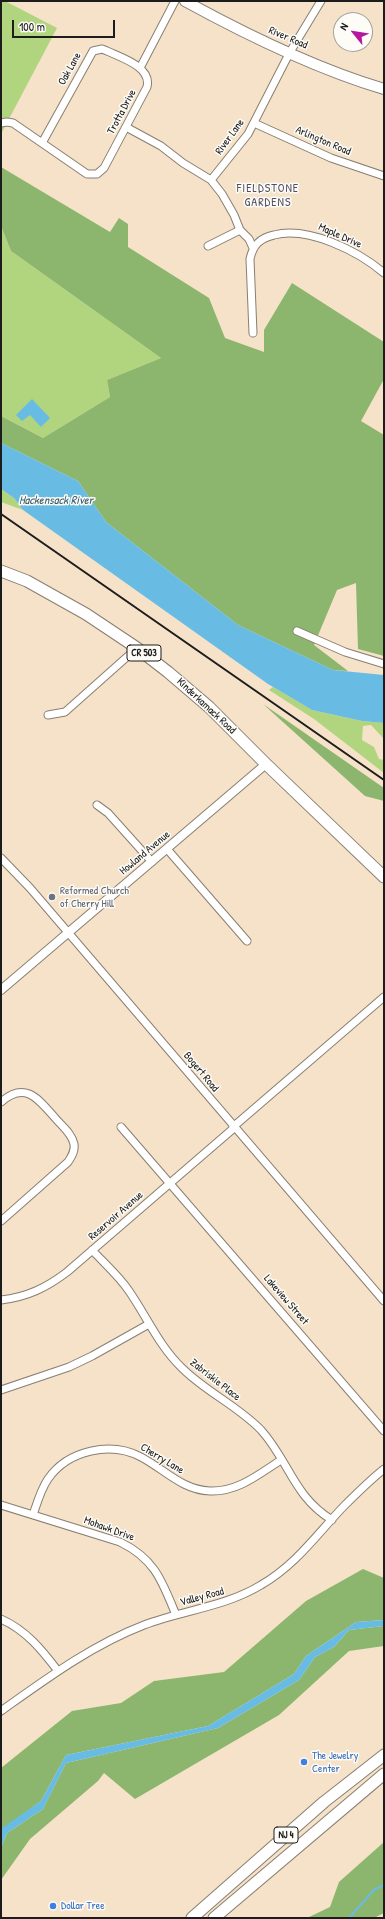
<!DOCTYPE html>
<html>
<head>
<meta charset="utf-8">
<style>
  body { margin:0 }
  #map { position:relative; width:385px; height:1919px; overflow:hidden; background:#f5e2c8; font-family:"Patrick Hand",sans-serif }
  canvas { display:block }
  .frame { position:absolute; inset:0; border:2px solid #1c1c1c; pointer-events:none }
  .north { position:absolute; left:333px; top:12px; width:40px; height:40px; box-sizing:border-box; background:#fdfcf7; border:1px solid #a3a29f; border-radius:50%; rotate:300deg; font-size:11px; font-weight:700; line-height:16px; text-align:center; color:#1c1c1c }
  .north::after { content:''; display:block; margin:auto; width:14px; height:18px; background:#b5179e; clip-path:polygon(50% 0,100% 100%,50% 72%,0 100%) }
  .scale { position:absolute; left:12px; top:20px; width:103px; height:18px; box-sizing:border-box; border:2px solid #1c1c1c; border-top:0; padding-left:5px; font-size:12px; line-height:14px; white-space:nowrap; color:#1c1c1c; -webkit-text-stroke:3px #fdfcf7; paint-order:stroke }
</style>
</head>
<body>
<div id="map">
<canvas width="385" height="1919"></canvas>
<div class="frame"></div>
<div class="north">N</div>
<div class="scale">100 m</div>
</div>
<script>
const c = document.querySelector('canvas').getContext('2d');
c.lineJoin = 'round';
function paint(path, color) {
  c.fillStyle = color;
  c.fill(path, 'evenodd');
}
function trace(path, color, width, dash) {
  c.strokeStyle = color;
  c.lineWidth = width;
  c.lineCap = dash ? 'butt' : 'round';
  c.setLineDash(dash || []);
  c.stroke(path);
}
function drawText(font, color, halo, rows, align = 'center') {
  c.font = font + ' "Patrick Hand",sans-serif';
  c.lineWidth = 3;
  c.setLineDash([]);
  c.textBaseline = 'middle';
  c.strokeStyle = halo;
  c.fillStyle = color;
  for (const [text, x, y, turn = 0] of rows) {
    c.save();
    c.translate(x, y);
    c.rotate((+turn || 0) * Math.PI / 180);
    c.textAlign = isNaN(turn) ? turn : align;
    if (halo) c.strokeText(text, 0, 0);
    c.fillText(text, 0, 0);
    c.restore();
  }
}
paint(new Path2D(`
  M1,1H5L57,28L1,134Z
  M1,226L11,251L161,358L107,380L110,397L43,438L1,416Z
  M1,489L14,498L23,510L1,502Z
  M273,687L312,710L362,721L384,723V739L371,725L363,726L362,740L374,747L379,759L384,760V773L314,719L269,690Z`), '#b1d57e');
paint(new Path2D(`
  M1,167L110,232L119,218L128,224V247L209,298L225,338L264,352V330L292,283L384,342V379L361,421L384,435V656L358,649L356,583L337,590L314,645L348,671L333,670L238,625L106,522L78,481L1,443V416L43,438L110,397L107,380L161,358L11,251L1,226Z
  M263,704L384,788V801L365,796Z
  M363,1569L384,1578V1620L356,1622L306,1656L294,1674L208,1726L66,1755L41,1801L1,1830V1768L72,1711L121,1703L154,1681L224,1672L306,1601Z
  M384,1626V1646L349,1651L279,1715L135,1799L104,1773L98,1781L30,1839L1,1880V1848L7,1833L43,1809L66,1763L218,1728L299,1680L315,1657L334,1647L349,1630Z
  M384,1842V1913L374,1918H307L330,1907L339,1882Z`), '#8cb66d');
paint(new Path2D(`
  M32,399L50,418L41,427L30,415L22,421L16,415Z
  M1,443L78,481L106,522L238,625L333,670L384,675V723L362,721L312,710L268,684L23,510L14,498L1,489Z
  M384,1620V1626L349,1630L334,1647L315,1657L299,1680L218,1728L66,1763L43,1809L7,1833L1,1848L2,1828L41,1801L66,1755L208,1726L294,1674L306,1656L356,1622Z`), '#68bce4');
trace(new Path2D(`
  M349,1918L374,1890L384,1885`), '#68bce4', 2);
const minor = new Path2D(`
  M140,68L175,1
  M1,123L7,122L13,123L87,174H97L104,168L147,87C152,67 122,58 107,51L102,49L93,51L42,143
  M254,123L331,158L384,176
  M126,127L161,146L183,163L211,180L222,194L234,215L240,230L249,239L253,248
  M211,180L248,134L290,52L321,1
  M208,246L240,230
  M253,333L250,259C253,245 260,238 274,235C308,226 358,251 384,273
  M297,631L345,652L384,664
  M48,715L65,712L137,648
  M97,805L108,813L152,862
  M167,849L247,941
  M1,858L30,888L384,1301
  M1,1102C26,1080 39,1100 56,1119C63,1127 72,1134 74,1144C75,1151 72,1156 68,1162L1,1221
  M121,1127L384,1431
  M233,1127L384,997
  M92,1250C104,1263 119,1276 129,1291C147,1317 159,1346 182,1368C206,1392 238,1406 261,1430C289,1461 293,1496 332,1520
  M1,1300C27,1297 46,1288 67,1272L234,1128
  M1,1390L69,1367L92,1356L149,1324
  M1,1505L120,1542C155,1559 162,1581 176,1615
  M33,1515C37,1503 41,1489 48,1479C68,1450 111,1441 141,1457C164,1469 182,1490 210,1491C238,1492 259,1474 281,1460
  M1,1619C26,1630 42,1650 58,1671
  M1,1711C46,1679 92,1645 144,1625C183,1610 225,1607 261,1585C296,1565 317,1534 344,1506C357,1493 370,1480 384,1469`);
const tertiary = new Path2D(`
  M1,990L266,764`);
const secondary = new Path2D(`
  M185,1C247,35 317,69 384,89`);
const primary = new Path2D(`
  M1,571L27,581L86,614L137,648L168,672L209,707L266,764L384,877`);
const trunk = new Path2D(`
  M192,1918L324,1802L384,1755
  M214,1918L384,1774`);
trace(minor, '#887f72', 9);
trace(tertiary, '#887f72', 10);
trace(secondary, '#887f72', 12);
trace(primary, '#887f72', 13);
trace(trunk, '#887f72', 13);
trace(minor, '#fff', 7);
trace(tertiary, '#fff', 8);
trace(secondary, '#fff', 10);
trace(primary, '#fff', 11);
trace(trunk, '#fff', 11);
trace(new Path2D(`
  M1,514L384,780`), '#1c1c1c', 2);
for (const [x, y, r, color] of [
  [52,897,4,"#6b7280"],
  [304,1762,4,"#3f7fe0"],
  [53,1906,4,"#3f7fe0"]
]) {
  const dot = new Path2D();
  dot.arc(x, y, r, 0, 2 * Math.PI);
  c.fillStyle = color;
  c.fill(dot);
  trace(dot, '#fdfcf7', 1.5);
}
for (const [x, y, w] of [
  [144,653,34],
  [286,1835,24]
]) {
  const box = new Path2D();
  box.roundRect(x - w / 2, y - 8, w, 16, 3);
  c.fillStyle = '#fdfcf7';
  c.fill(box);
  trace(box, '#1c1c1c', 1);
}
drawText('bold 10px', '#1c1c1c', null, [
  ["CR 503",144,653],
  ["NJ 4",286,1835]
]);
drawText('11px', '#1c1c1c', '#fdfcf7', [
  ["River Road",288,38,23],
  ["Oak Lane",70,69,-61],
  ["Trotta Drive",122,112,-62],
  ["River Lane",230,137,-54],
  ["Arlington Road",323,141,23],
  ["Maple Drive",340,236,24],
  ["Kinderkamack Road",206,706,43],
  ["Howland Avenue",145,853,-40],
  ["Bogert Road",201,1072,50],
  ["Reservoir Avenue",116,1216,-41],
  ["Lakeview Street",286,1300,49],
  ["Zabriskie Place",215,1380,38],
  ["Cherry Lane",162,1459,31],
  ["Mohawk Drive",109,1529,20],
  ["Valley Road",202,1597,-15]
]);
drawText('11px', '#5b616d', '#fdfcf7', [
  ["Reformed Church",60,891],
  ["of Cherry Hill",60,904]
], 'left');
drawText('11px', '#366cbe', '#fdfcf7', [
  ["The Jewelry",312,1756],
  ["Center",312,1769],
  ["Dollar Tree",61,1906]
], 'left');
c.letterSpacing = '1px';
drawText('12px', '#524e63', '#fdfcf7', [
  ["FIELDSTONE",268,189],
  ["GARDENS",268,203]
]);
c.letterSpacing = '0px';
drawText('italic 12px', '#3a5c6c', '#fdfcf7', [
  ["Hackensack River",56,501]
]);
</script>
</body>
</html>
